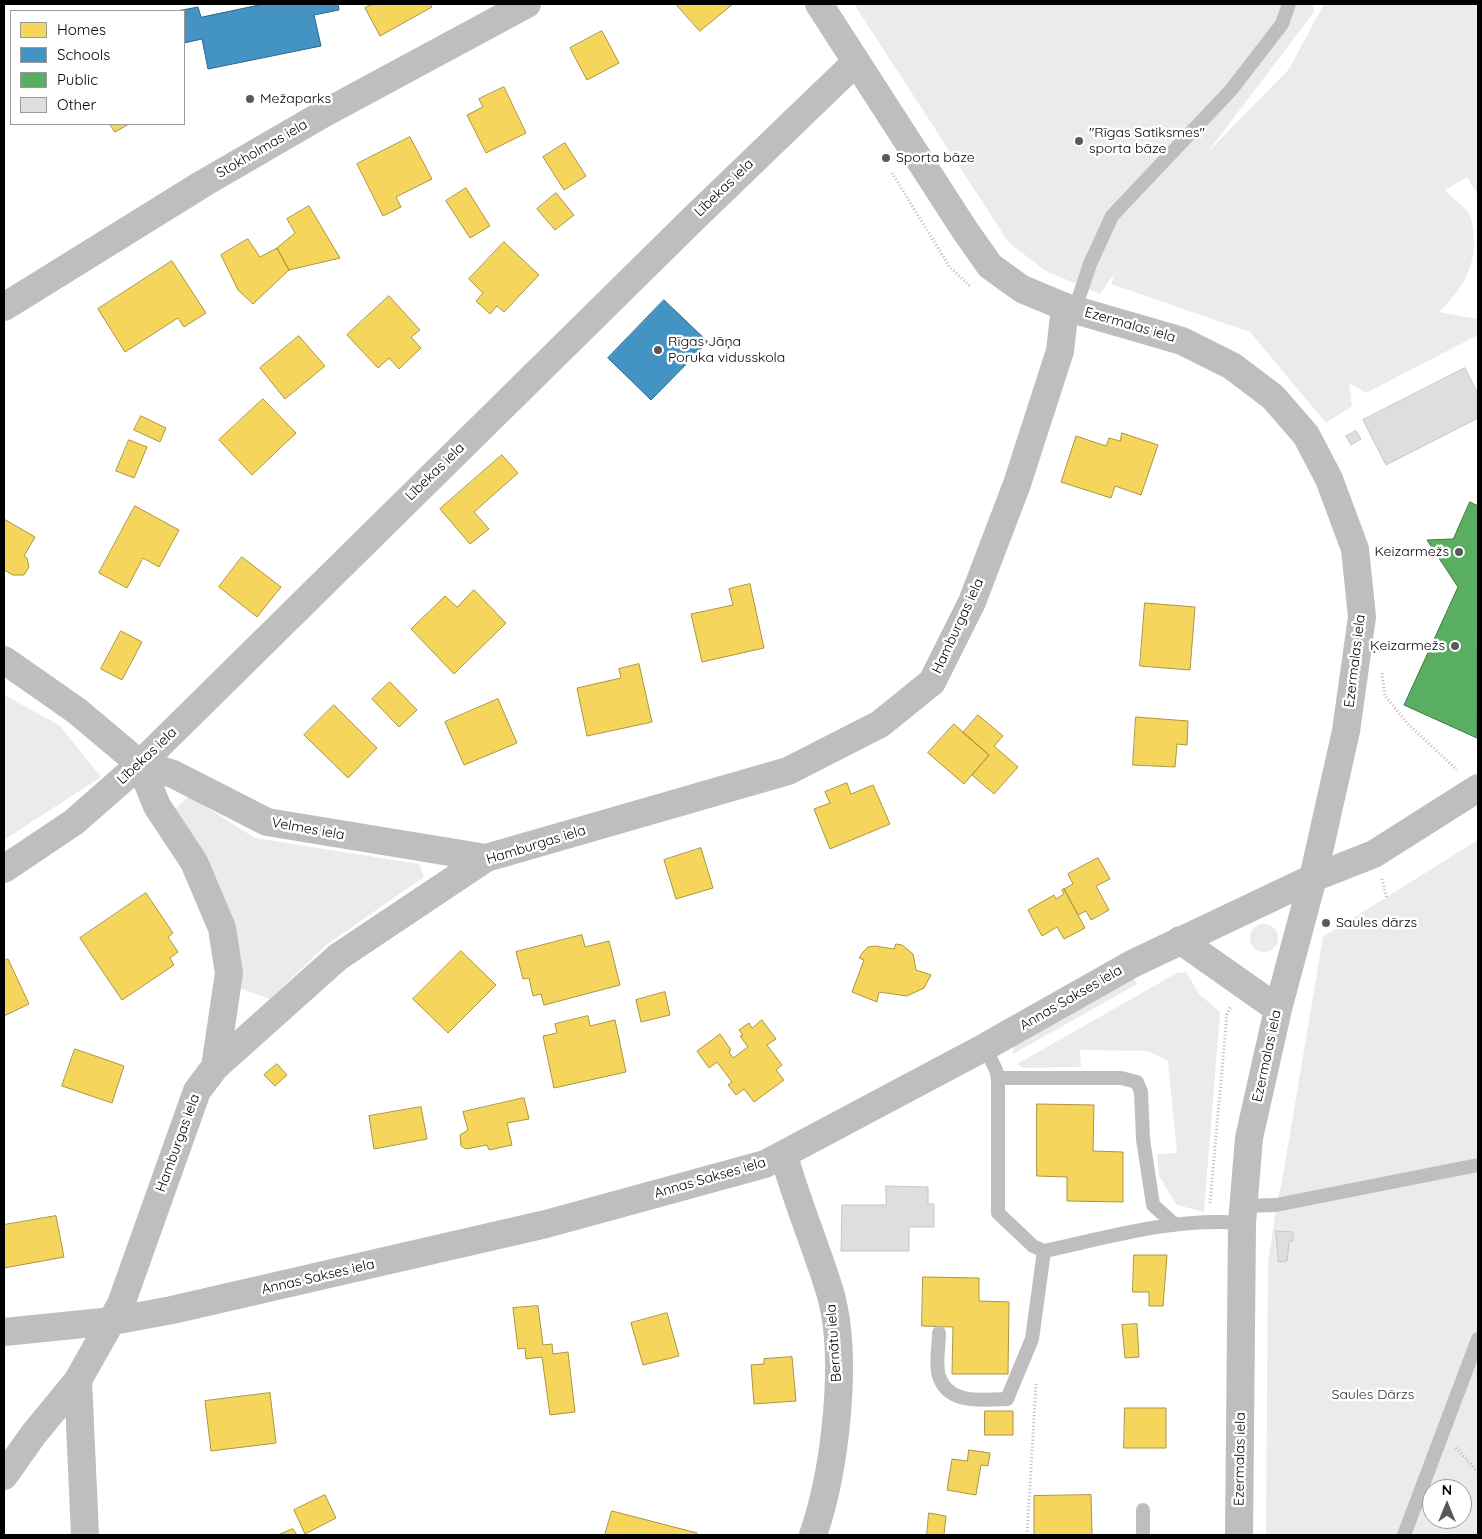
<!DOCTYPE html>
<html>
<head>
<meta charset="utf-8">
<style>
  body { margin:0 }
  #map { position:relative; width:1482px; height:1539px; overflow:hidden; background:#fff; font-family:Quicksand,sans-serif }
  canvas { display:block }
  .frame { position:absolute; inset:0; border:5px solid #000; pointer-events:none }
  .legend { position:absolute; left:10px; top:10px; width:175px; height:115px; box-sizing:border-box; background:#fff; border:1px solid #999; margin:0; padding:6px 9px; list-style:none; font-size:15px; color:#000 }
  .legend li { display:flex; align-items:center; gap:10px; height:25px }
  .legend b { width:25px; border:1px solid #999 }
  .north { position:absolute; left:1422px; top:1479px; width:50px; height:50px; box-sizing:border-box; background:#fff; border:1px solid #999; border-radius:50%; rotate:0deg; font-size:14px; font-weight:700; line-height:20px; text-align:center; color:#000 }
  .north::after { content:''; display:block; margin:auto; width:18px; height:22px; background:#595959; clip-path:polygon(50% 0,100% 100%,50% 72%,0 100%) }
</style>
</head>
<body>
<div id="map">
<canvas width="1482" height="1539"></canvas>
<div class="frame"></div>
<ul class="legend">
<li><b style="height:14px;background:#f6d55c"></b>Homes</li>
<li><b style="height:14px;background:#4393c3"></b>Schools</li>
<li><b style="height:14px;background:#5aae61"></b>Public</li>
<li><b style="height:14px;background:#dedede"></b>Other</li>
</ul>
<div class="north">N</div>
</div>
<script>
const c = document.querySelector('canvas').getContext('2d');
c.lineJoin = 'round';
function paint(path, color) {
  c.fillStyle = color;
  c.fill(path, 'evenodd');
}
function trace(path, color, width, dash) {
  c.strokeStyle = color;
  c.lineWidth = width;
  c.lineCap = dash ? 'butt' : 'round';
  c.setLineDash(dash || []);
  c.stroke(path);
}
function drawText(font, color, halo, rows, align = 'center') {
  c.font = font + ' Quicksand,sans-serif';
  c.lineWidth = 5;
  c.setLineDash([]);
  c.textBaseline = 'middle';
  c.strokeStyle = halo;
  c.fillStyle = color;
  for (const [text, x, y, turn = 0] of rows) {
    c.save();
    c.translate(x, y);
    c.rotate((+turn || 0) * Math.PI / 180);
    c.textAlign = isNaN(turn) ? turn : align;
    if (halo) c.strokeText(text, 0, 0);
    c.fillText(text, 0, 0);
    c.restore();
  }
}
paint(new Path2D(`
  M854,4H1313L1314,12L1207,153L1289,69L1324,4H1478V195L1467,177L1445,190C1452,198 1464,206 1470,215C1482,256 1467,285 1439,312L1478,319V335L1366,393L1349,383L1352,406L1326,423L1250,332L1111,284L1115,273L1100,294L1046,271L1009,243Z
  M4,695L59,725L101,777L4,840Z
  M189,796L255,838L419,864L424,877L326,945L270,999L237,987L174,810Z
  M1478,840V1535H1266L1268,1263L1278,1195L1281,1187L1323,937ZM1432,1489H1462V1519H1432Z
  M1250 938a14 14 0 1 1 28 0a14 14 0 1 1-28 0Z
  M1186,972L1199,994L1220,1012L1204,1212L1177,1205L1159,1176L1157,1154L1177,1153L1168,1061L1148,1051L1080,1050L1081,1067L1023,1068L1017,1064L1177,973Z
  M1132,976L1137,984L1013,1054L1014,1043Z`), '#ebebeb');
const homes = new Path2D(`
  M373,4H430L432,7L380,36L365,8Z
  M676,4H733L700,31Z
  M602,31L619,63L587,80L570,48Z
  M504,87L526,133L486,153L467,115L483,107L479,99Z
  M110,124H129L115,132Z
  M410,137L432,179L396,197L401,207L383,216L357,164Z
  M565,143L586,176L564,190L543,157Z
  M466,188L490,226L470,238L446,201Z
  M556,193L574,215L555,230L537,209Z
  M309,206L340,258L289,270L277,248L295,233L287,219Z
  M248,239L260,257L277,248L289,270L253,304L238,290L221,255Z
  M504,242L539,275L504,312L497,306L490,314L476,301L483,293L469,279Z
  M172,261L206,313L184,327L178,318L125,352L98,309Z
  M389,296L420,330L411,337L421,348L399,369L389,358L378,368L347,335Z
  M299,336L325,366L285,399L260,368Z
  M263,399L296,433L252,475L219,440Z
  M141,416L166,428L160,442L134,430Z
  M1122,433L1158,445L1141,495L1115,486L1111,498L1061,482L1076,436L1106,446L1109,438L1120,441Z
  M129,440L147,447L134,478L116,471Z
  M502,455L518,473L474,512L489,529L470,544L440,509Z
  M135,506L179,530L159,567L143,558L127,588L99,573Z
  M4,519L35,537L24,556L27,558L29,567L24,575H13L4,570Z
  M242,557L281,587L257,617L219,587Z
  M750,584L764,648L702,662L691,614L733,605L729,589Z
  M474,590L506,623L454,674L411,629L445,596L457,607Z
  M1145,603L1195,607L1190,670L1140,666Z
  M121,631L142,642L122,680L101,669Z
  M639,664L652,722L587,736L577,688L621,678L619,669Z
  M390,682L417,710L399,727L372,699Z
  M498,699L517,743L464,765L445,722Z
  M334,705L377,748L348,778L304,735Z
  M978,715L1003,736L994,746L1018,767L994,794L972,775L989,755L963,733Z
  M1136,717L1188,721L1187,745L1177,744L1175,767L1133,765Z
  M954,724L989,755L964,784L928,753Z
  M847,783L851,794L873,785L890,824L830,849L814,809L830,803L825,792Z
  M701,848L713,888L676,899L664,860Z
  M1098,858L1110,879L1096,886L1109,910L1091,920L1086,911L1078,915L1064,889L1073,884L1068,874Z
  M1064,889L1085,928L1064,939L1057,927L1042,936L1028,910L1054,895L1056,899L1064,894L1062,890Z
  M146,893L173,933L168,937L178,952L170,958L174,965L122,1000L80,938Z
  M582,935L585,947L609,941L620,985L544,1005L541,994L533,996L529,978L523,979L516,952Z
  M896,944L902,945L913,954L916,970L931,975L924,988L907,996L879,992L877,1002L852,992L864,960L859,958L863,952L868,947L875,946L894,949Z
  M461,951L496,985L448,1033L413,999Z
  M8,959L29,1004L4,1016V961Z
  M665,992L670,1015L641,1022L636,1000Z
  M588,1016L590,1026L615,1020L626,1072L554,1088L543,1036L557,1033L555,1024Z
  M762,1020L776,1039L767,1045L782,1065L776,1070L784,1080L754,1102L744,1089L736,1095L728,1085L732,1082L717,1062L709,1068L697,1051L720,1034L731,1050L729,1052L733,1058L748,1047L740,1036L743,1035L739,1030L749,1023L752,1028Z
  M75,1049L124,1066L112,1103L62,1086Z
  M277,1064L287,1075L275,1086L264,1075Z
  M524,1098L529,1119L507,1123L512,1145L489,1150L487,1145L466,1149L461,1146L460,1135L468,1130L463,1112Z
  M1037,1104L1094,1105L1093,1151L1123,1152V1202L1067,1201V1177L1037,1176Z
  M421,1107L427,1139L374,1149L369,1116Z
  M56,1216L64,1257L4,1268V1225Z
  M1134,1255H1167L1163,1306H1149V1292H1133Z
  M923,1277L979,1278V1301L1009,1302L1008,1374H952L953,1327L922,1326Z
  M538,1306L543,1345L552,1344L553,1354L568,1352L575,1412L550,1415L542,1357L526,1359L525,1348L518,1349L513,1308Z
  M667,1313L679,1356L643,1365L631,1323Z
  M1137,1324L1139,1357L1125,1358L1122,1325Z
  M792,1357L796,1401L754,1404L751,1365L764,1364V1359Z
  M270,1393L276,1443L211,1451L205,1401Z
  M1125,1408H1166V1448H1124Z
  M985,1411H1013V1435H985Z
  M969,1450L990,1453L988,1466L981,1465L976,1495L947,1490L952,1459L967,1461Z
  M325,1495L336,1518L305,1534L294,1510Z
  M1091,1495L1092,1535H1034V1496Z
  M612,1511L697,1533V1535H605Z
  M929,1513L946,1516L944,1535H927Z
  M293,1529L297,1535H278Z`);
paint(homes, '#f6d55c');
trace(homes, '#ac9540', 1);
const schools = new Path2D(`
  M264,4H338L339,10L314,15L321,46L208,69L202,39L184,43V11H177L198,7L201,17Z
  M664,300L708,342L651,400L608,358Z`);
paint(schools, '#4393c3');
trace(schools, '#2f6788', 1);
const public = new Path2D(`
  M1470,502L1478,506L1477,738L1404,705L1458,587L1427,540L1453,539Z`);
paint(public, '#5aae61');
trace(public, '#3f7a44', 1);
const building = new Path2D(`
  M1465,368L1478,394V418L1386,465L1363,420Z
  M1356,431L1361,439L1351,445L1346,436Z
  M886,1186L928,1187V1204H934V1227H909V1251H841L842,1205H886Z
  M1276,1231L1293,1232V1241H1289L1287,1261L1279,1262Z`);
paint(building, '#dedede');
trace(building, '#c6c6c6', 1);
trace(new Path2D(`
  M892,173L949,266L971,287
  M1382,673L1385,696L1408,724L1457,770
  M1382,879L1387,899
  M1210,1203L1227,1014L1231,1006
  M1456,1448L1478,1472
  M1027,1535L1036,1384`), '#b9b9b9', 3, [1, 2.5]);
trace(new Path2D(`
  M1075,309L1090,264L1112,216L1231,90L1282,24L1289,4
  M998,1078H1121L1137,1082L1141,1092L1143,1139L1153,1205L1173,1223
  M1245,1206L1276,1205L1478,1165
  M1044,1251C1110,1237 1175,1217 1242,1223
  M939,1333C939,1345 935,1364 939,1376C948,1405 983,1400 1007,1399L1032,1339L1044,1251L1033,1246L998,1213V1078L996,1070L985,1047
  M1143,1510V1535
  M1404,1535L1478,1339`), '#bebebe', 14);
trace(new Path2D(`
  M4,307L204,183L323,114L527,4
  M4,660L77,711L140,764L173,774L267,822L486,858
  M140,764L157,806L194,862L222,928L229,973L215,1067
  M4,869L74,822L140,764L692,220L856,62
  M1180,940L1278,1009
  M784,1156C797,1202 816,1246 830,1292C849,1357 835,1472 813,1535
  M4,1332L113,1321L172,1310L546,1224L765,1164L985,1047L1132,964L1313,878L1374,854L1478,788
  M78,1380L85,1535
  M4,1476L33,1435L78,1380L121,1304L197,1091L215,1067L338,957L486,858L788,771L880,724L932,682L972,602L1017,484L1060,351L1065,307`), '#bebebe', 28);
trace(new Path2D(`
  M819,4L964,229L990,266L1022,289L1065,307L1182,341L1232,366L1273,397L1306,435L1329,479L1355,549L1362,617L1346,731L1313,878L1278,1009L1249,1138L1242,1223L1239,1535`), '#bebebe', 28);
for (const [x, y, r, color] of [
  [250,99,5,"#595959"],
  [1079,141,5,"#595959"],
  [886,158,5,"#595959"],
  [658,350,5,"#595959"],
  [1459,552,5,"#595959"],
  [1455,646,5,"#595959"],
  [1326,923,5,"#595959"]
]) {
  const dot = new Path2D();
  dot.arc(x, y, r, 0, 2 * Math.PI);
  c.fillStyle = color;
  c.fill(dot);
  trace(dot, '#fff', 2);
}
drawText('14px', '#000', '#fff', [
  ["Mežaparks",260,99],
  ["\"Rīgas Satiksmes\"",1089,133],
  ["sporta bāze",1089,149],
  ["Sporta bāze",896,158],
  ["Rīgas Jāņa",668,342],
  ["Poruka vidusskola",668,358],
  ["Keizarmežs",1449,552,"right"],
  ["Ķeizarmežs",1445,646,"right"],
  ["Saules dārzs",1336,923]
], 'left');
drawText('14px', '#000', '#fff', [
  ["Stokholmas iela",262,149,-30],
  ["Lībekas iela",724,188,-44],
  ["Ezermalas iela",1130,325,16],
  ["Lībekas iela",435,472,-44],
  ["Hamburgas iela",958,626,-65],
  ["Ezermalas iela",1355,661,-83],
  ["Lībekas iela",147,756,-43],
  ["Velmes iela",308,829,10],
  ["Hamburgas iela",536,845,-17],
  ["Annas Sakses iela",1071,998,-30],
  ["Ezermalas iela",1267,1056,-78],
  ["Hamburgas iela",178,1143,-70],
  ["Annas Sakses iela",710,1178,-16],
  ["Annas Sakses iela",318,1277,-13],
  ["Bernātu iela",834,1343,-94],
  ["Ezermalas iela",1240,1459,-89]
]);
drawText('14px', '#313131', '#fff', [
  ["Saules Dārzs",1373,1395]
]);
</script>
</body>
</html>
